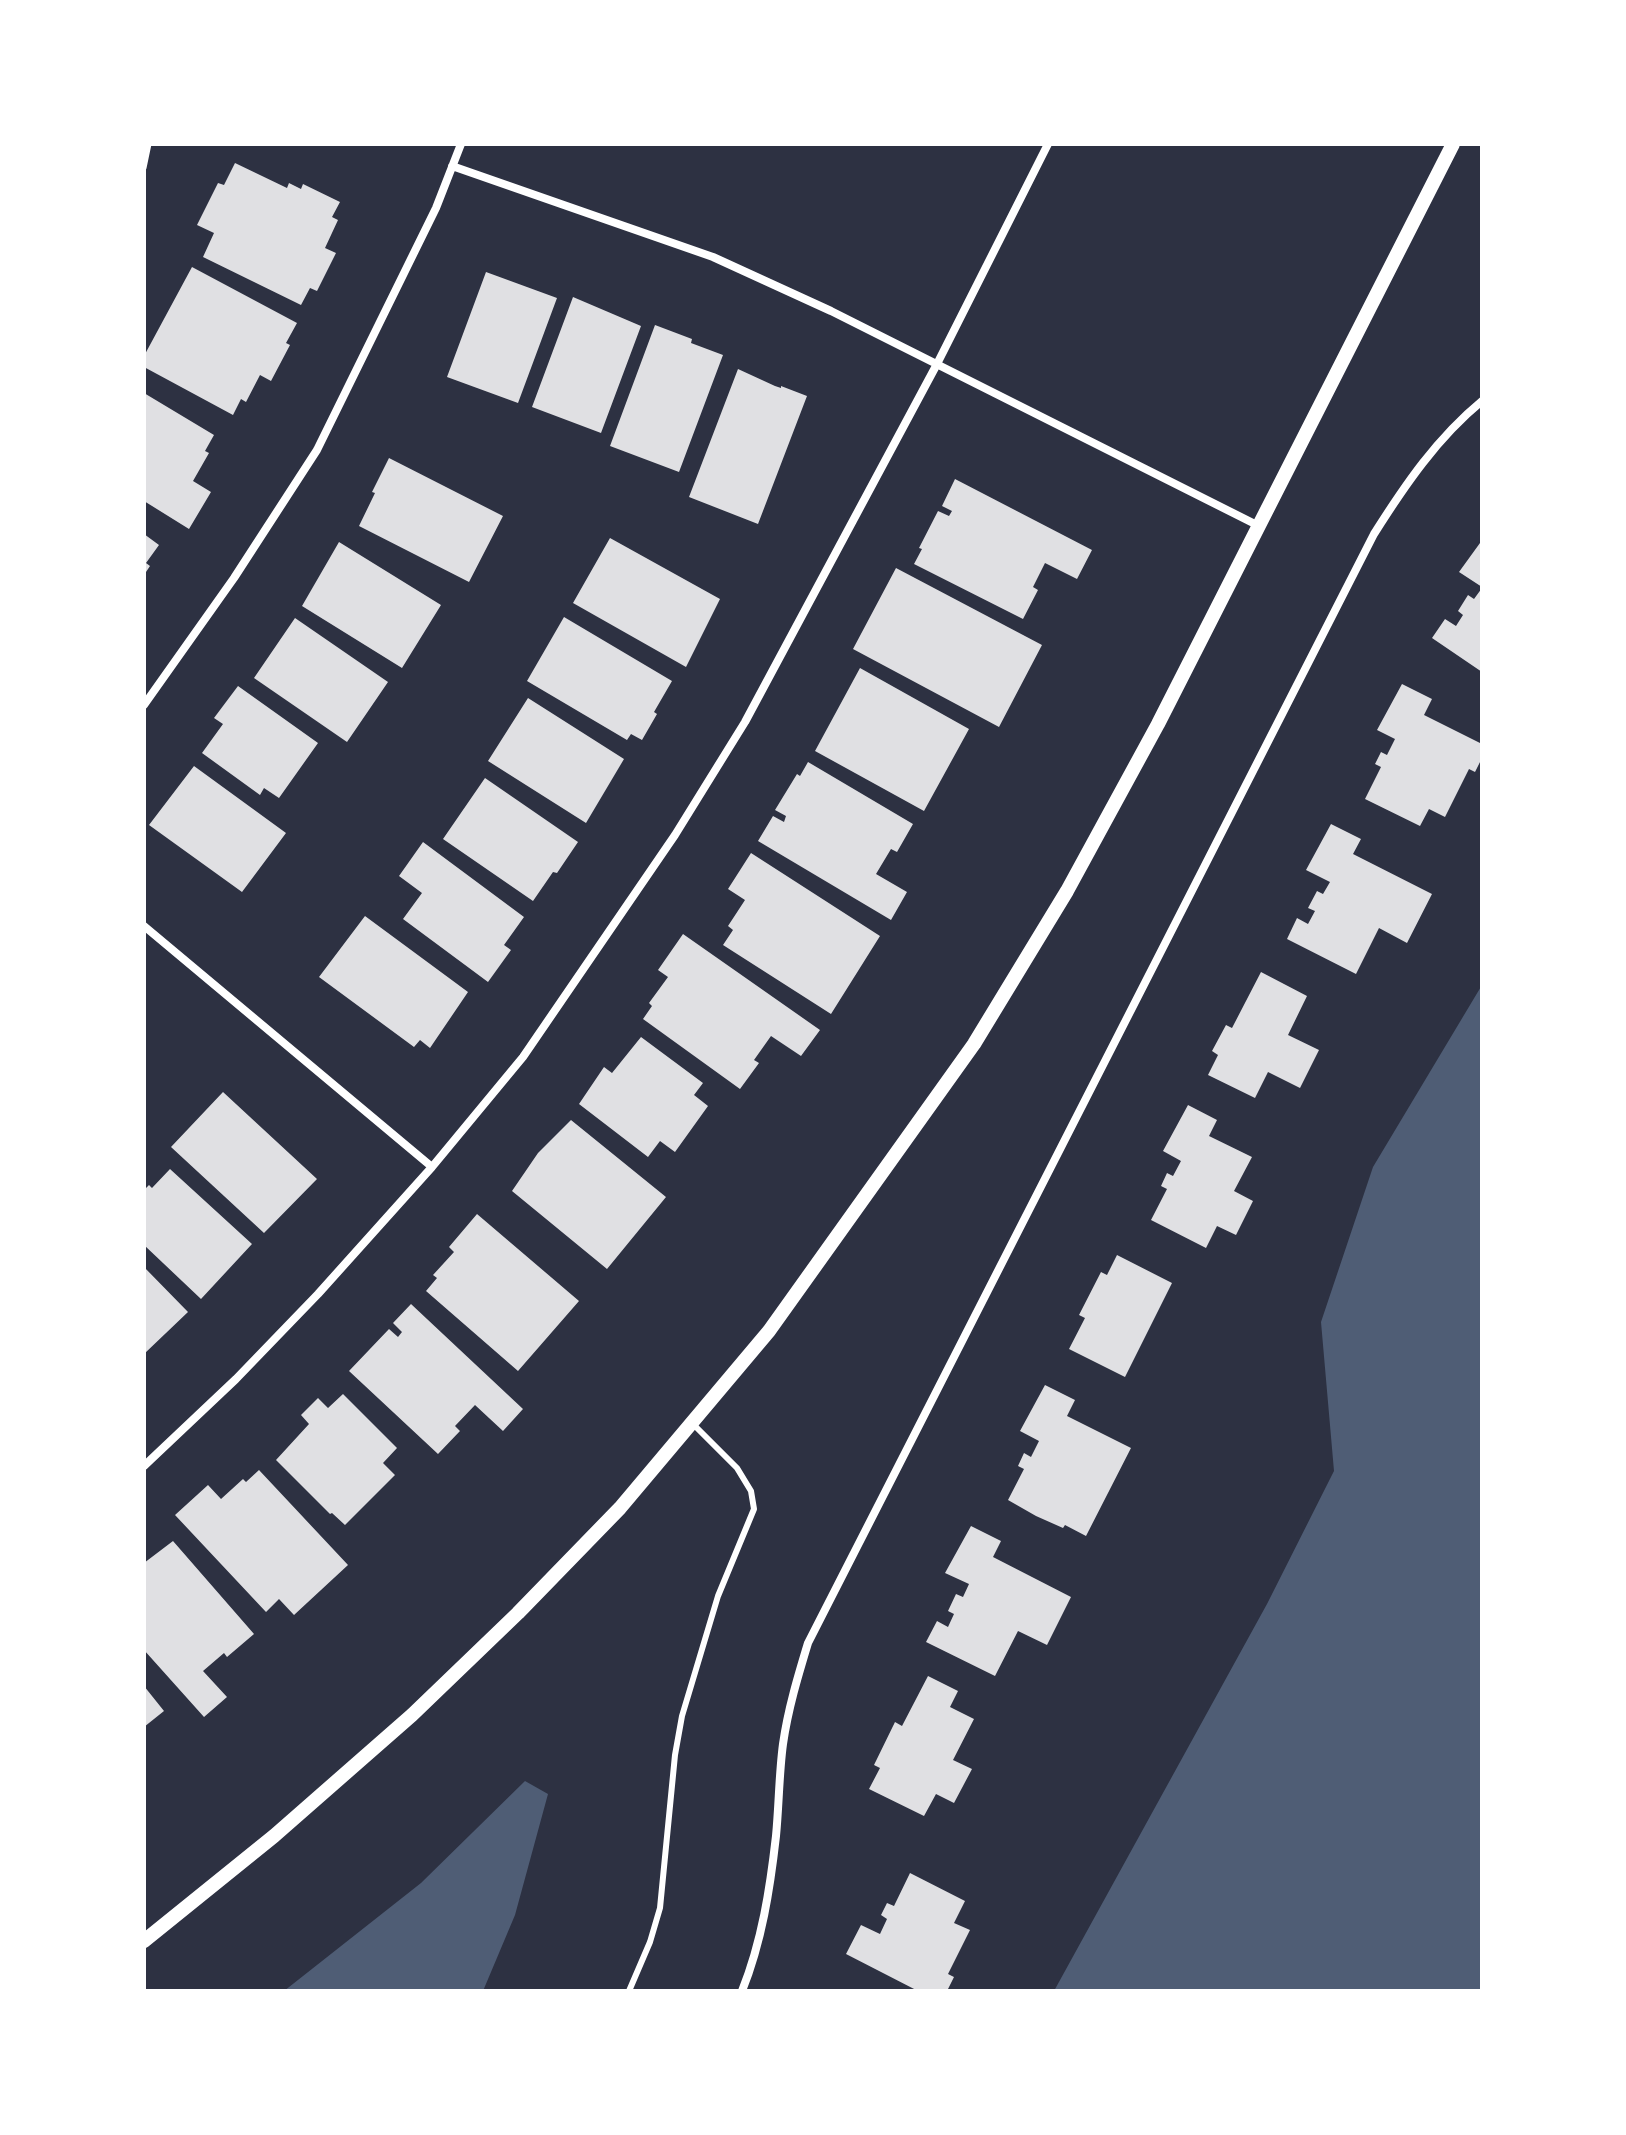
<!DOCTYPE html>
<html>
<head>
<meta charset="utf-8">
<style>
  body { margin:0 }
  #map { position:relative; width:1626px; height:2135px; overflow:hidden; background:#2d3142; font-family:"DM Sans",sans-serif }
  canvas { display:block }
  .frame { position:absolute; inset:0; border:146px solid #fff; pointer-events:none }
</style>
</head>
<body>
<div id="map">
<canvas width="1626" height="2135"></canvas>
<div class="frame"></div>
</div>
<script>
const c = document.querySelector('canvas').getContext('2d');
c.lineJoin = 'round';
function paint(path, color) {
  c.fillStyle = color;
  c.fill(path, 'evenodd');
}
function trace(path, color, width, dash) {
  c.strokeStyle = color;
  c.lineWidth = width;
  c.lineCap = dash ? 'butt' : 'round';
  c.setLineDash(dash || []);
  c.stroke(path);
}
paint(new Path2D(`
  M1482,985V1991H1054L1267,1604L1334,1471L1321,1322L1373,1167Z
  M525,1781L548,1794L515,1915L483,1991H284L421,1883Z`), '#4f5d75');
paint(new Path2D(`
  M235,163L287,188L289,183L301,189L303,184L340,202L332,217L338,220L325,248L336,253L317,291L310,288L301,305L203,257L214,233L197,225L218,183L224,185Z
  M192,267L297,323L286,343L290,345L271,381L260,375L246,402L241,399L233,415L144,367V356Z
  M486,272L557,298L518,403L447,377Z
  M573,297L641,326L601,433L532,407Z
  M655,325L692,339L691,343L723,355L679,472L610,446Z
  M738,369L775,386L781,388V386L807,396L758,524L689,497Z
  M144,393L214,435L205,451L209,453L193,481L211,492L189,529L144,501Z
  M389,458L503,516L469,582L359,526L375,493L372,492Z
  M955,479L1092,550L1077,579L1045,563L1033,587L1038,590L1023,619L914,564L922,549L919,548L938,511L949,516L952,511L942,506Z
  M144,534L159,545L146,563L150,566L144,575Z
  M610,538L720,599L686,667L573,603Z
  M339,542L441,605L402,668L302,606Z
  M1480,543L1482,545V587L1459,572Z
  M896,568L1042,645L999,727L853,649Z
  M1482,588V672L1432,638L1445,619L1456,626L1463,615L1458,611L1468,595L1474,599Z
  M564,617L672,681L654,712L657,714L642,740L631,734L627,740L527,681Z
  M295,618L388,682L347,742L254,678Z
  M860,668L969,729L924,811L815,751Z
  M1402,684L1432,699L1424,715L1482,744V758L1475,772L1469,769L1445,817L1429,809L1420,826L1365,799L1381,767L1375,764L1381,752L1387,755L1395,739L1377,730Z
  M238,686L318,743L279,798L264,788L260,795L202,753L223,724L214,718Z
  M528,698L624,759L586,823L488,761Z
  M808,762L913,824L897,852L891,849L876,874L907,892L891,920L758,841L773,816L784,822L786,816L775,810L797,774L800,776Z
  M194,766L286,833L242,892L149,825Z
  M485,778L578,842L557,873L553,872L533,901L443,839Z
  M1331,824L1361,839L1353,854L1432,894L1407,943L1379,928L1356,974L1287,939L1297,918L1308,924L1315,911L1308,908L1317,891L1323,894L1330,882L1306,870Z
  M423,842L524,917L504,945L511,950L488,982L403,919L422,893L399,876Z
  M751,853L880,936L831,1014L723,945L733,930L728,926L745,900L728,889Z
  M365,916L468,992L430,1048L420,1040L414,1047L319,977Z
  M683,934L820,1030L801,1056L771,1036L754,1060L759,1063L740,1089L643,1019L652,1006L649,1003L668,977L658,970Z
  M1261,972L1307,996L1288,1035L1319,1050L1300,1088L1268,1072L1255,1098L1208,1075L1218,1055L1212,1051L1226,1025L1232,1028Z
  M641,1037L703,1083L694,1095L708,1106L675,1152L660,1141L648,1157L579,1104L604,1067L612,1073Z
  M223,1092L317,1179L264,1233L171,1147Z
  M1188,1105L1217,1120L1209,1136L1252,1157L1234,1191L1253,1201L1236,1235L1217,1226L1206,1248L1151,1220L1167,1189L1161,1186L1167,1173L1173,1176L1181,1161L1163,1151Z
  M571,1120L666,1197L607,1269L512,1191L538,1153Z
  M170,1169L252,1244L201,1299L144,1245V1190L149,1185L152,1188Z
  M477,1214L579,1301L518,1371L426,1291L437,1278L433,1275L454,1252L449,1247Z
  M1117,1255L1172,1283L1125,1377L1069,1349L1085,1318L1079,1315L1101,1272L1107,1275Z
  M144,1267L188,1312L144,1354Z
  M411,1304L523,1409L503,1431L475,1405L455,1426L460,1431L438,1454L349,1371L389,1329L398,1337L402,1332L393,1323Z
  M1045,1385L1075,1400L1067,1416L1131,1448L1086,1536L1065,1525L1063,1528L1036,1516L1008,1500L1024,1469L1018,1466L1024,1453L1031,1457L1039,1441L1020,1431Z
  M343,1394L397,1448L383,1463L395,1475L345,1525L332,1513L330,1514L276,1460L309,1424L301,1415L318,1398L328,1408Z
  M259,1470L348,1565L294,1615L279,1599L266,1612L175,1515L208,1485L221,1499L243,1479L246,1482Z
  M971,1526L1001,1541L993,1557L1071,1597L1047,1645L1018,1631L995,1676L926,1642L937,1621L948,1627L954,1614L948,1611L956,1594L963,1597L969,1584L945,1573Z
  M173,1541L254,1634L227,1657L224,1653L203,1671L227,1697L204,1717L144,1650V1563Z
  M928,1676L958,1691L950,1707L974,1719L953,1760L972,1769L954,1803L936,1794L924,1816L869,1789L880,1768L874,1765L895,1722L902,1726Z
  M144,1686L164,1711L144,1727Z
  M910,1873L965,1901L954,1923L970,1930L948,1974L954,1977L947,1991H918L846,1954L861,1925L880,1934L887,1919L881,1915L887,1903L894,1906Z`), '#e0e0e3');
trace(new Path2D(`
  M144,168L149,144`), '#fff', 5);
trace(new Path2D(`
  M629,1991L650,1942L660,1908L675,1755L682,1716L718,1596L754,1509L751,1491L737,1468L693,1424`), '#fff', 6);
trace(new Path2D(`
  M452,166L713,257L831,311L1259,526
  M144,705L234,578L317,450L436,208L461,144
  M144,926L432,1167
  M144,1466L236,1379L318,1294L432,1167L523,1057L675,835L745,722L937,364L1048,144
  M742,1991C762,1941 770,1889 776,1836C779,1805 779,1774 783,1744C788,1709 798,1676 808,1643L1374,534C1405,485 1437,438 1482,401`), '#fff', 8);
trace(new Path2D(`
  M144,1941L274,1836L412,1715L518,1613L620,1508L769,1331L974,1044L1067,891L1158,724L1453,144`), '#fff', 14);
</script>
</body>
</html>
